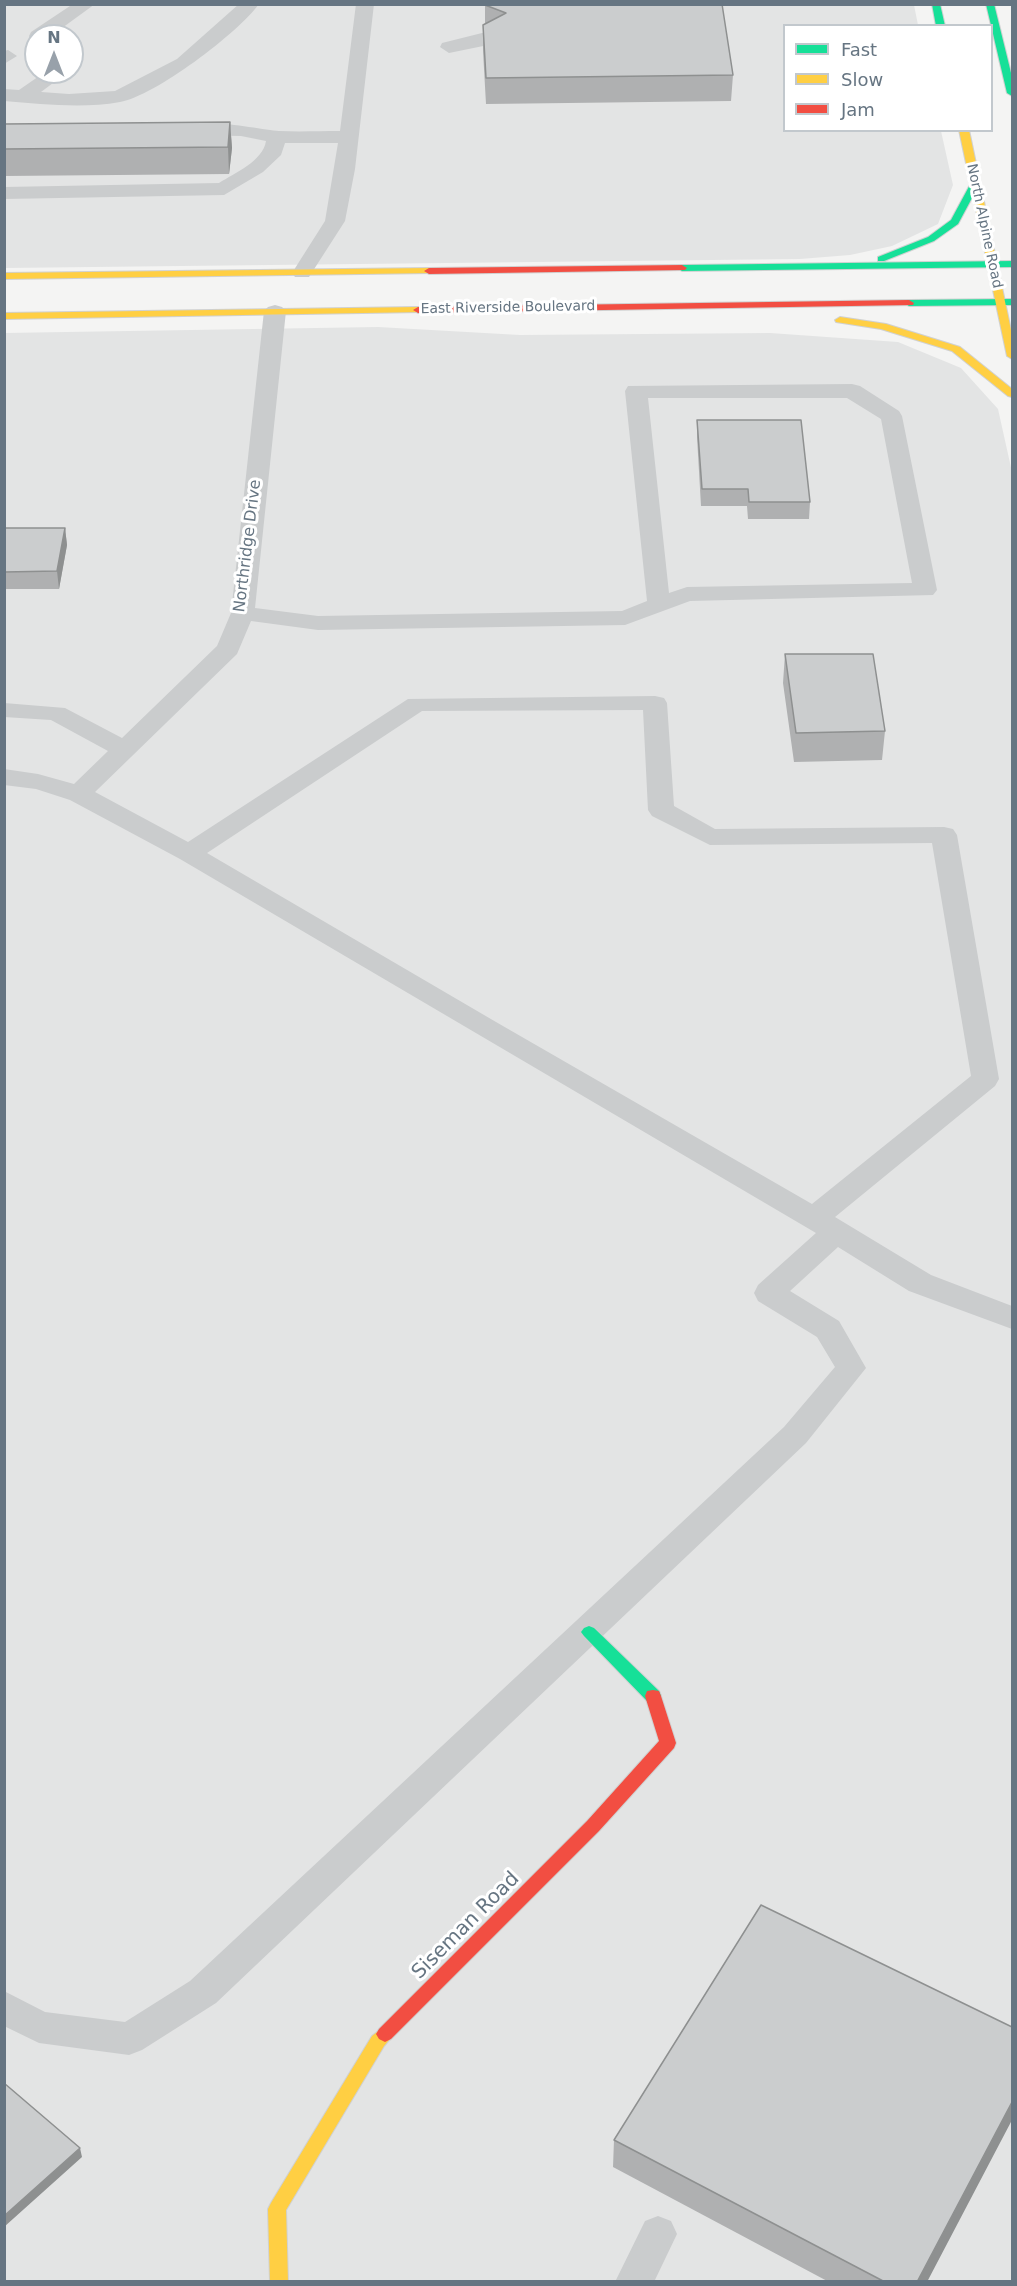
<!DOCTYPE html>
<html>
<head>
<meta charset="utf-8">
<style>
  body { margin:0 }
  #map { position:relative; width:1017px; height:2286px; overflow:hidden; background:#f4f4f3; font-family:"DejaVu Sans",sans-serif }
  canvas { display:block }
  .frame { position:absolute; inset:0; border:6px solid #667582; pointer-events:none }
  .legend { position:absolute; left:783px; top:24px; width:210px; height:108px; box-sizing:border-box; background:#fff; border:2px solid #c2c8cd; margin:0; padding:8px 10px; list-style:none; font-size:18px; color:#667582 }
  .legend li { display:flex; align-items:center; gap:12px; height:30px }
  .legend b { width:30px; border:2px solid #c2c8cd }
  .north { position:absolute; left:24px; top:24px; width:60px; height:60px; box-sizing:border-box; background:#fff; border:2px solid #c2c8cd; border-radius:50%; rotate:0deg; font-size:16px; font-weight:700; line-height:24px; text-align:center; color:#667582 }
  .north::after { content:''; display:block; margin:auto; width:21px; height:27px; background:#98a1aa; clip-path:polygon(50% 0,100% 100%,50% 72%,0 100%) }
</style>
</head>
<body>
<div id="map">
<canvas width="1017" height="2286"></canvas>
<div class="frame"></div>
<ul class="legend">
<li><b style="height:8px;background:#16e098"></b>Fast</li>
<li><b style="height:8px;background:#ffcf43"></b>Slow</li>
<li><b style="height:8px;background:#f24e42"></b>Jam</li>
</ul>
<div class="north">N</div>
</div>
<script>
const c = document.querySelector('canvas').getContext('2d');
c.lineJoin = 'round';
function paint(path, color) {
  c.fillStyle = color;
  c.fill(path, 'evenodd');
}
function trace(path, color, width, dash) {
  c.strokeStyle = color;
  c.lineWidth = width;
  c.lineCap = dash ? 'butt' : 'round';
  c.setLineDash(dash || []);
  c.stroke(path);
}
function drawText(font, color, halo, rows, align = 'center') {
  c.font = font + ' "DejaVu Sans",sans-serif';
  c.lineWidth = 6;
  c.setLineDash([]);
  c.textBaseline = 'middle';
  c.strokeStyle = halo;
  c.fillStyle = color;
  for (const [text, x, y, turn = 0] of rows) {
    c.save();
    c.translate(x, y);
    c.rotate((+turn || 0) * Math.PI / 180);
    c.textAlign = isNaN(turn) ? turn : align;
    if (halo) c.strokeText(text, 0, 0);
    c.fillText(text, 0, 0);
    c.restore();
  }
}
paint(new Path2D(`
  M4,5H914L918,25L784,26V130L941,131L953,185L938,224L892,246L850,255L800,259L5,268ZM36,36H72V72H36Z
  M378,327L520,335L770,333L898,342L961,368L998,409L1012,472V2281H5L4,333Z`), '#e3e4e4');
const fast = new Path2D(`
  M932,4H940L945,26H936Z
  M986,4H994L1012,77V96L1007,93Z
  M972,181L980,183L958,224L934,241L884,261H878V257L928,237L951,220Z
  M1012,261V267L682,271L677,268L682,265Z
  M1012,299V305L909,306L904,303L909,300Z
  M589,1626L594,1628L659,1691L661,1696L659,1701L653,1702L647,1701L584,1636L581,1632L584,1628Z`);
const slow = new Path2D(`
  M959,130H969L1012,335V359L1007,356Z
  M429,268L432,269V273L4,279V273Z
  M418,307L422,308V312L4,319V313Z
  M840,317L886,324L960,347L1012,389V397L1008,396L952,351L881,329L836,322L835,320Z
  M385,2026L391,2029L394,2034L384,2046L286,2210L288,2282H270L268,2209L271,2203L372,2036Z`);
const jam = new Path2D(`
  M682,265L687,268L685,270L429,274L424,271L429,268Z
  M909,300L914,303L913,305L418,313L413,310L418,307Z
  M653,1690L659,1691L661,1696L676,1743L674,1748L599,1831L391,2039L385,2042L379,2039L376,2034L379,2029L587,1821L659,1741L645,1696L647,1691Z`);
trace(fast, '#d0d1d1', 2);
trace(slow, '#d0d1d1', 2);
trace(jam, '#d0d1d1', 2);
paint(new Path2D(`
  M73,4H95L51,36H36V41L31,40L29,36L31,32Z
  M239,4H259C238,33 155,96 120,102C82,109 42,104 4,101V89L19,90L45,72L65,74L41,92L69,94L115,91L177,59Z
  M356,4H374L355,169L345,221L309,277H295L292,273L325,221L338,143H285L281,155L263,172L224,195L4,199V187L219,183C235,173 263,161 266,141L241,136L186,135L183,131C195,114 260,130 279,131C299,132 320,131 340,131Z
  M498,29L507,35L493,44L449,53L440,47L442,43Z
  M8,50L17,56L4,64V51Z
  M275,305L282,307L286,311L255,608L318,616L622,611L647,601L625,391L628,386L852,384L860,386L899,411L902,416L937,590L933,595L690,601L625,625L318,630L251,621L237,654L95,792L188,842L408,699L655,696L664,698L667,703L674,806L715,829L944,827L953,829L957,835L999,1079L995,1086L835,1217L931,1275L1012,1306V1329L909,1291L838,1247L790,1291L839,1321L866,1368L806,1443L216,2003L142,2050L129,2055L39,2043L4,2026V1991L45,2012L125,2022L190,1981L784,1427L835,1367L817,1337L758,1301L754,1293L758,1285L816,1233L180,859L70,800L36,789L4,785V769L38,774L74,784L108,751L51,720L4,717V703L65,708L122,738L217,646L231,613L264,311L268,307ZM648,398H847L881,419L912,583L687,587L669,593ZM643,710L648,810L652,816L710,845L932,843L971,1076L812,1204L496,1022L207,853L422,711Z
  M658,2216L671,2221L677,2234L654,2282H615L645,2221Z`), '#cacccd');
paint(fast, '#16e098');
paint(slow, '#ffcf43');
paint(jam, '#f24e42');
paint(new Path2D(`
  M485,5L733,75L731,101L486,104L483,51V25L485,24Z
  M230,122L232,148L229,174L4,176V124Z
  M697,420L810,502L809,519H748L747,506H701L697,437Z
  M4,528H65L67,545L59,589H4Z
  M785,654L885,731L882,760L794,762L783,683Z
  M614,2140L927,2282H829L613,2167Z`), '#afb0b1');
paint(new Path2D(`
  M230,122L232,148L229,174L228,147Z
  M65,528L67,545L59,589L57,571Z
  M1012,2102V2120L927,2282H917Z
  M80,2148L82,2157L4,2227V2216Z`), '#8e9090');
const building = new Path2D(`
  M485,5L722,4L733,75L486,78L483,25L506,13Z
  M230,122L228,147L4,149V124Z
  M697,420H801L810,502H749L748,489H702Z
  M4,528H65L57,571L4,572Z
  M785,654H873L885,731L796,733Z
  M761,1905L1012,2027V2102L917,2282H885L614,2140Z
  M4,2083L80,2148L4,2216Z`);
paint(building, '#cbcdce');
trace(building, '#8e9090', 1.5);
drawText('14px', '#667582', '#fff', [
  ["North Alpine Road",984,226,78],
  ["East Riverside Boulevard",508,308,-1]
]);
drawText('16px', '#667582', '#fff', [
  ["Northridge Drive",248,546,-83]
]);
drawText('20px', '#667582', '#fff', [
  ["Siseman Road",466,1926,-45]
]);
</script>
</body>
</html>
